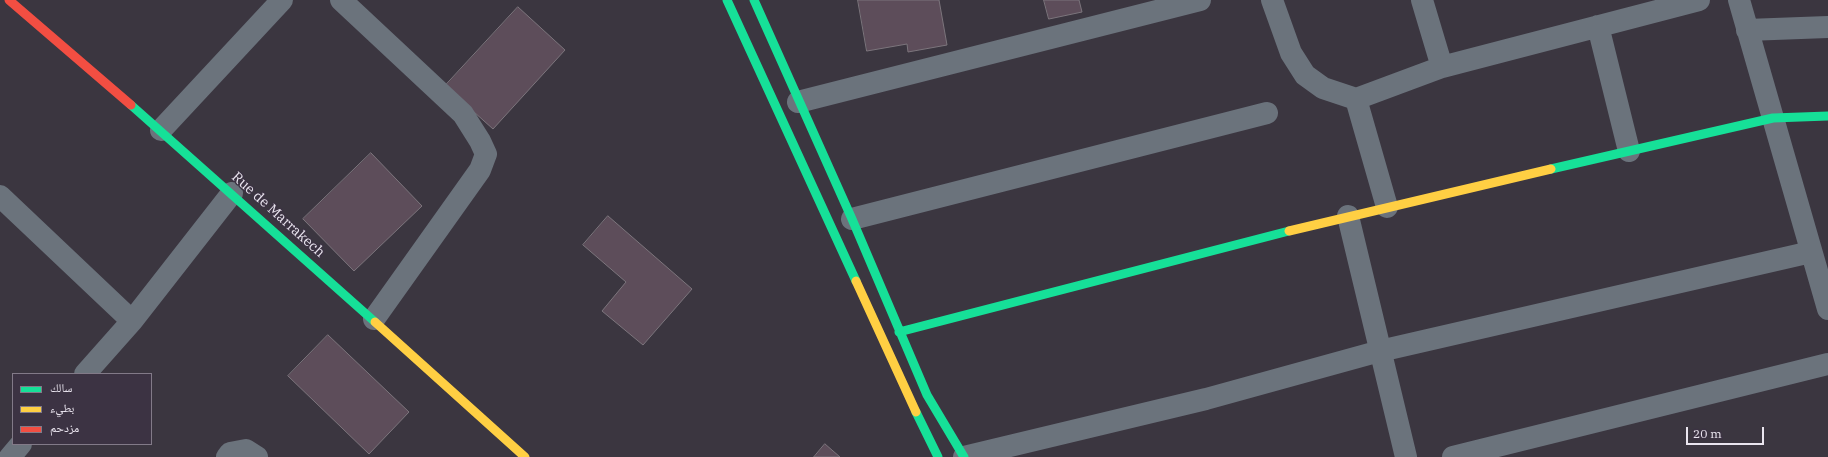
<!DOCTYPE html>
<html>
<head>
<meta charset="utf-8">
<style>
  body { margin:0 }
  #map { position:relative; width:1828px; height:457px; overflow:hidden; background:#3b3640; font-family:"IBM Plex Serif","Noto Naskh Arabic",serif }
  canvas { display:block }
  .legend { position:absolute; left:12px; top:373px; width:140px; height:72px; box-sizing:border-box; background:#3c3343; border:1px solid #827a88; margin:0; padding:5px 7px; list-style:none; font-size:12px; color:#eae5ef }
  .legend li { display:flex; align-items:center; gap:8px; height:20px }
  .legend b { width:20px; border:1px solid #827a88 }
  .scale { position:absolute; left:1686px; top:427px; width:78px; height:18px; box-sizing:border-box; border:2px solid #eae5ef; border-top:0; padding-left:5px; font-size:12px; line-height:14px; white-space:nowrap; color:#eae5ef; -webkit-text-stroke:3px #3c3343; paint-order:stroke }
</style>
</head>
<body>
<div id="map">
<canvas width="1828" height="457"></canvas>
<ul class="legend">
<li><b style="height:5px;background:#16e098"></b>سالك</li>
<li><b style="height:5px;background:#ffcf43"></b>بطيء</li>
<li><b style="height:5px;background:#f24e42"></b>مزدحم</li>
</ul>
<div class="scale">20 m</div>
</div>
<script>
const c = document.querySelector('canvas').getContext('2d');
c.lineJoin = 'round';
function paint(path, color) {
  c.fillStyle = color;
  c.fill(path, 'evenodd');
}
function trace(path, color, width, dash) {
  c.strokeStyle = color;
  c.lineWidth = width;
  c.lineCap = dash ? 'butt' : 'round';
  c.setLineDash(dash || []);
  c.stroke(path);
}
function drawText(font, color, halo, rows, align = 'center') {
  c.font = font + ' "IBM Plex Serif",serif';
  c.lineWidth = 3;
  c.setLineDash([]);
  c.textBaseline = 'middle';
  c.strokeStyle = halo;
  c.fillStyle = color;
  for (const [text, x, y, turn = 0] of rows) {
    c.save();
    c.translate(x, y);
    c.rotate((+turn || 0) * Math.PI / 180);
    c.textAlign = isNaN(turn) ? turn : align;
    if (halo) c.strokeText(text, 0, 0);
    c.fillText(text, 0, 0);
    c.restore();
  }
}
const building = new Path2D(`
  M858,0H939L947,45L908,52L907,44L867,51Z
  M1044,0H1079L1082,12L1049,19Z
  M518,7L565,50L493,129L445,86Z
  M371,153L422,206L354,271L303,219Z
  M608,216L692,289L643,345L602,311L626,282L583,245Z
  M328,335L409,412L369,454L288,376Z
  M825,444L840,457H814Z`);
paint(building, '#5d4d5a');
trace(building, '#7c757c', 1);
trace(new Path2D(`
  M341,0L463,114L480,141L486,154L480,170L374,319
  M1272,0L1291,53L1305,75L1323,88L1356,99L1442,67L1699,0
  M1422,0L1442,67
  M1739,0L1828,309
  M1598,26L1629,151
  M1747,30L1828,27
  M1356,99L1387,207
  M798,102L1200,0
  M161,130L282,0
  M0,196L132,321
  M1348,216L1406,457
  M852,219L1267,113
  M85,374L132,321L232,193
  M10,457L21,444
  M227,457L230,453L246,450L257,457
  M964,457L1206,399L1380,351L1811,252
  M1453,457L1828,364`), '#6b737c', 22);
trace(new Path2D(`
  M727,0L856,281
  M754,0L852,219L927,395L964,457
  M131,105L375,322
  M1551,169L1773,118L1828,116
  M899,332L1289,231
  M916,412L938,457`), '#16e098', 9);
trace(new Path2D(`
  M1289,231L1551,169
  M856,281L916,412
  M375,322L525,457`), '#ffcf43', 9);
trace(new Path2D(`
  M9,0L131,105`), '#f24e42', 9);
drawText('14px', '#eae5ef', '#3c3343', [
  ["Rue de Marrakech",278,215,42]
]);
</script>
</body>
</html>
